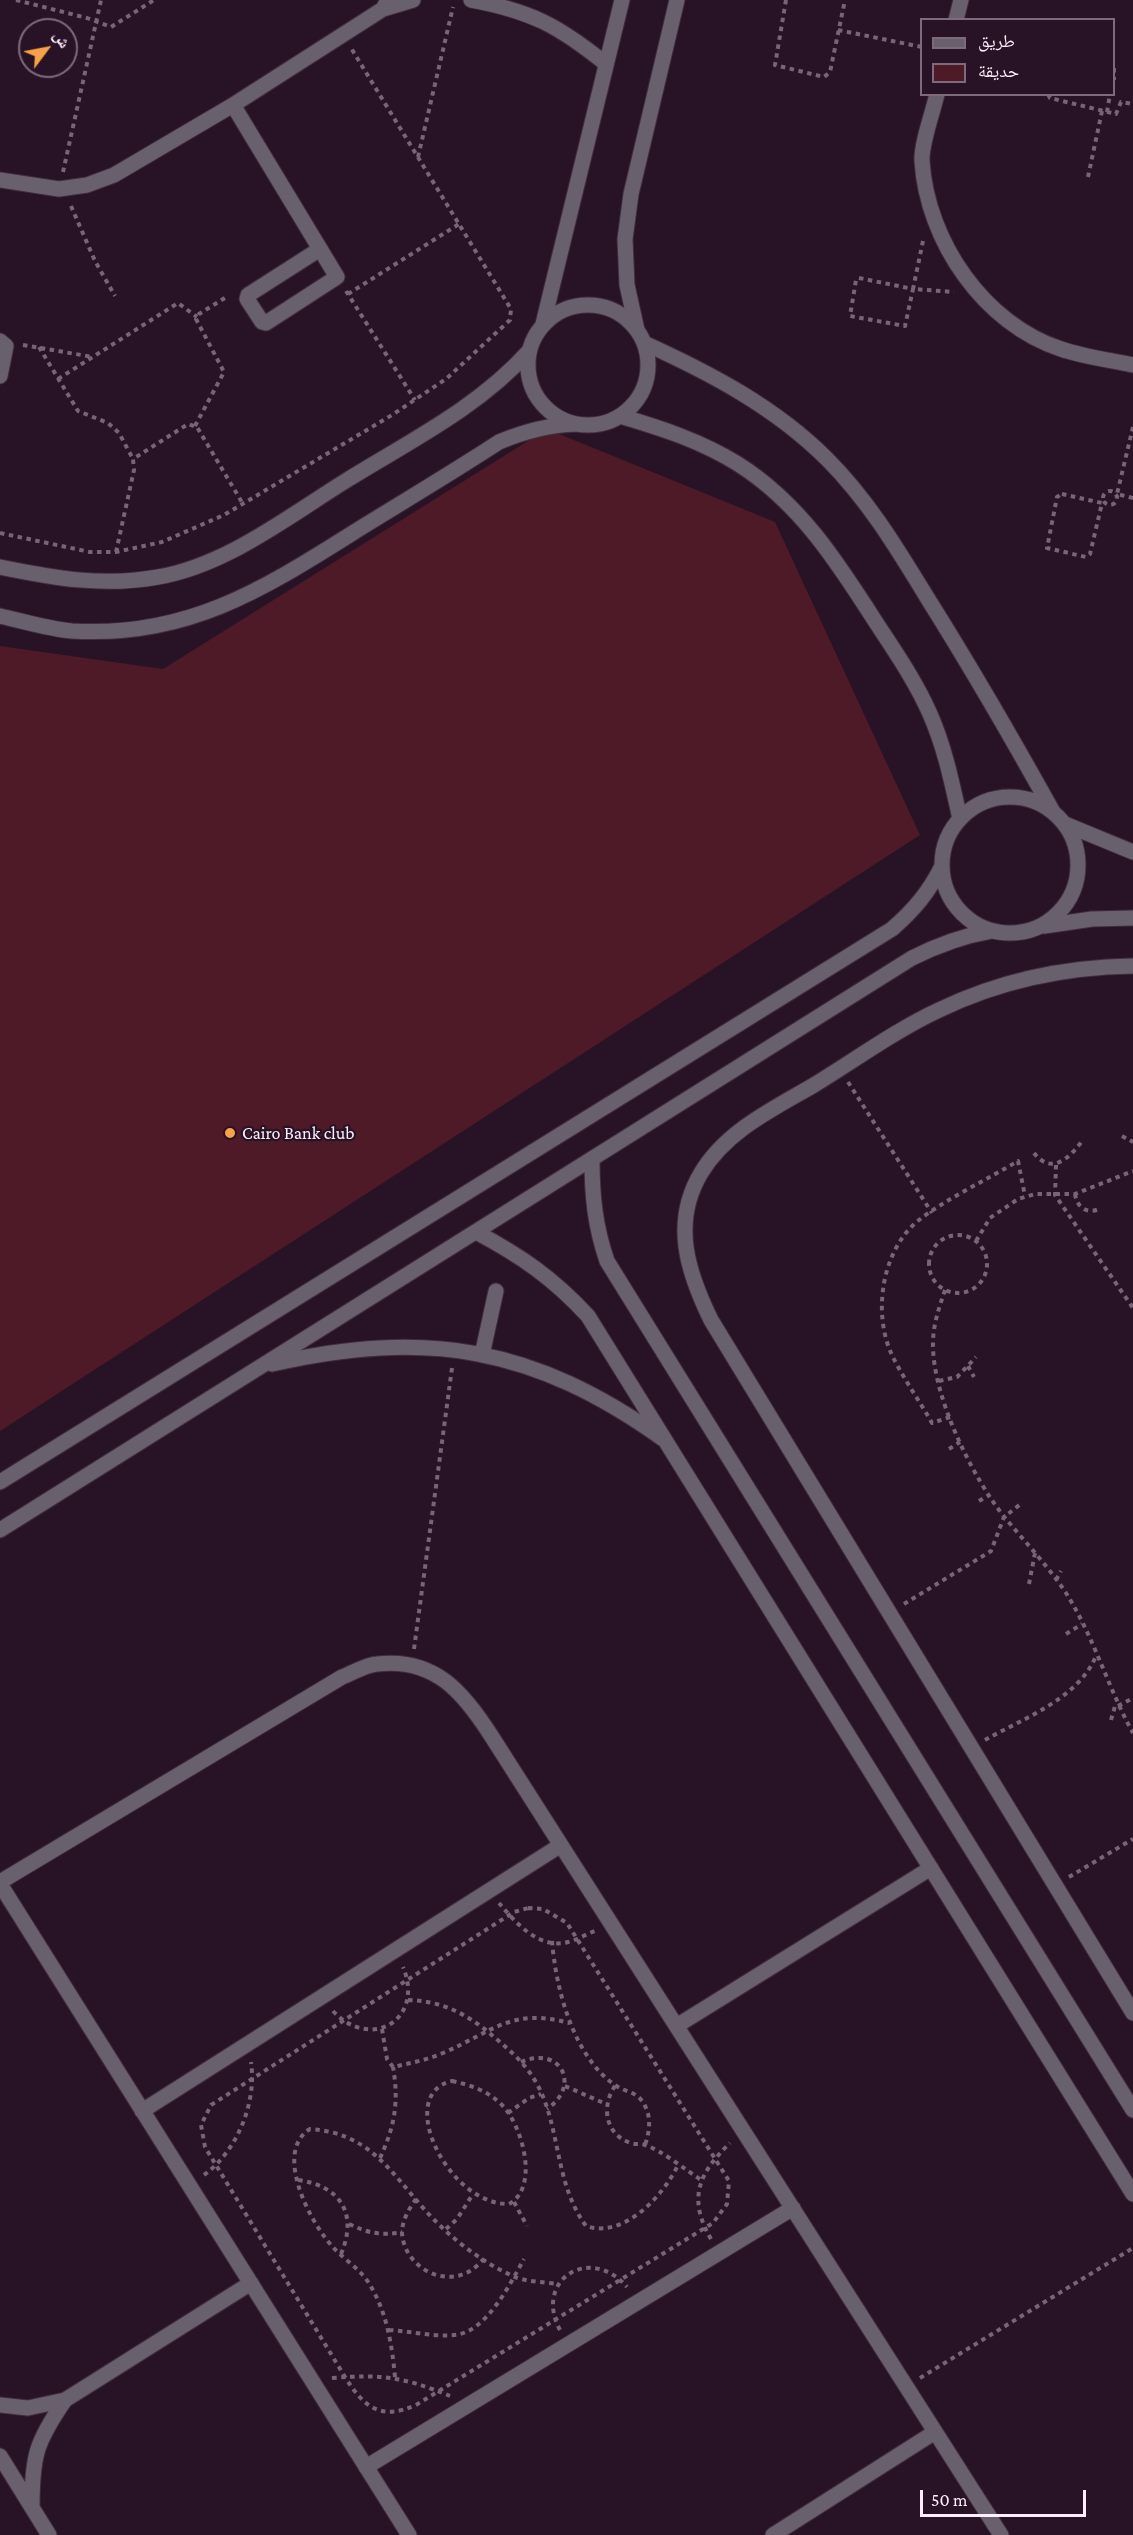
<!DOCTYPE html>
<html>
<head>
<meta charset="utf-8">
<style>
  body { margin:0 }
  #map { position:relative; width:1133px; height:2535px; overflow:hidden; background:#281225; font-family:"Crimson Pro","Noto Naskh Arabic",serif }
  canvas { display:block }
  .legend { position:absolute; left:920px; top:18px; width:195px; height:78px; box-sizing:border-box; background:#281225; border:2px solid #7e6a7b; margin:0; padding:8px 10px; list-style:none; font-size:18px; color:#feeefb }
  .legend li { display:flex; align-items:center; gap:12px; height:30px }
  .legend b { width:30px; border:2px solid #7e6a7b }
  .north { position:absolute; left:18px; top:18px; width:60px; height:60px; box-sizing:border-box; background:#281225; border:2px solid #7e6a7b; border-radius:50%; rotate:58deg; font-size:16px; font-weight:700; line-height:24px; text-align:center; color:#feeefb }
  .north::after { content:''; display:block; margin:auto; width:21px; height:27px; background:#f7a149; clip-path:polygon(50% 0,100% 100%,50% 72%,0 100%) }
  .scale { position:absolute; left:920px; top:2490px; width:166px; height:27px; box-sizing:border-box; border:3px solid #feeefb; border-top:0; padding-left:8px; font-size:18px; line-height:21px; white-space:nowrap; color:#feeefb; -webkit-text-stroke:4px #281225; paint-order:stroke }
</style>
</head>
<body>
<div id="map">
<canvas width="1133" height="2535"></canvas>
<ul class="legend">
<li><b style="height:8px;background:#69606d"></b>طريق</li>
<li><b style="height:16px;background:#4e1a27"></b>حديقة</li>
</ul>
<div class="north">ش</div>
<div class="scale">50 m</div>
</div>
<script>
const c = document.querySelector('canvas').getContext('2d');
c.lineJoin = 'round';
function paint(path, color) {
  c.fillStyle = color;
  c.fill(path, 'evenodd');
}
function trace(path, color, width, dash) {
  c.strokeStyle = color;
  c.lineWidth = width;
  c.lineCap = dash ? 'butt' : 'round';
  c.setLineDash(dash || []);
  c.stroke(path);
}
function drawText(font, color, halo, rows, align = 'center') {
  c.font = font + ' "Crimson Pro",serif';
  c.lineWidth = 4.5;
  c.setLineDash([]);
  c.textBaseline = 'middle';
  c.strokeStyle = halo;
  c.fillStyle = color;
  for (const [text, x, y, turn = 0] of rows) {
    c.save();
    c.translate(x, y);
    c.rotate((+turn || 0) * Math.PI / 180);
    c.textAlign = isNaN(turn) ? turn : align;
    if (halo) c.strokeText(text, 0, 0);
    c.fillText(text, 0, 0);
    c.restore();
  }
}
paint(new Path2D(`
  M547,429L775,522L920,835L0,1431V646L163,669Z`), '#4e1a27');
const minor = new Path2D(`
  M471,0C531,11 559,26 606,64
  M383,9L413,0
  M956,20L961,0
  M937,94C933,112 921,144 922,161C927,241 984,324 1061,349C1084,357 1110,360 1133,365
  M233,105L337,277L266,323L262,322L247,299L248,295L320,249
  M0,180L59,189L87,185L114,175L233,105L383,9L388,0
  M528 365a60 60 0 1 1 120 0a60 60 0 1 1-120 0Z
  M543,324L622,0
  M637,330L627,285L625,239L631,194L677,0
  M0,341L6,346L0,376
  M644,343C710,373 775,407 827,459C869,501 898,550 928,599C972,669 1013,740 1053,812
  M620,416C661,428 701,441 738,464C800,503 838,563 877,624C896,653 916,682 930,714C945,748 952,783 960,819
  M0,567C54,578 103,587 158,577C227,565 289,516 347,480C410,441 479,407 529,351
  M0,616C23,621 48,629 72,631C189,638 265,588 359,529C406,500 453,472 499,442C525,431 548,425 576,424
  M942 865a68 68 0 1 1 136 0a68 68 0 1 1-136 0Z
  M1065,824L1133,852
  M1044,926L1092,919L1133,918
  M1133,966C1067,967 999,981 939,1010C896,1030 855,1060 814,1085C773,1109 726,1131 701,1173C671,1223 688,1273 711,1320L1133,2013
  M592,1159C592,1196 595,1226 607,1261L1133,2110
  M476,1232C521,1256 553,1278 588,1316L1133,2194
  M482,1355L496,1291
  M272,1364C427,1329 534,1347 663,1439
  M0,1482L892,929C914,910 929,892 942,866
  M0,1530L912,958C938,945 962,936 991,931
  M0,1882L342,1677C353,1673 365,1665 377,1664C435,1657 464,1693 492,1737L1001,2535
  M0,1884L409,2535
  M678,2025L931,1868
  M142,2111L561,1845
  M0,2405L28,2408L65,2400L251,2283
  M0,2456L49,2535
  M366,2467L793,2208
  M32,2507C32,2456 36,2442 65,2400
  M773,2535L935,2432`);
trace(minor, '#422c3f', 17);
trace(new Path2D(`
  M16,0L87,18L111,27L154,0
  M786,0L775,65L824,77L830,72L845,0
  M838,30L922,47
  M1114,68V80
  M1048,94L1050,98L1116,114L1121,102L1133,104
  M1107,112L1110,94
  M418,157L453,7
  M63,172L101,0
  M1088,177L1102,111
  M71,206L95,261L115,296
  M923,241L913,289L954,292
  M859,278L913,289L905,326L850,316L856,280Z
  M346,291L415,400
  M348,294L459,224
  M23,345L93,357
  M39,347L78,411L108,423L119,433L133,459
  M58,379L178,303L197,317
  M195,426L224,372L196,319L199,314L228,296
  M1133,427L1117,494L1133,498
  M1103 498a7 7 0 1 1 14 0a7 7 0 1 1-14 0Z
  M1062,494L1102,503L1090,554L1086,557L1047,548L1057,497Z
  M0,533L90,552H116L162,542L224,515L392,415L446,379L510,320L511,309L351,48
  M116,552L134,470L133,459L188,424L197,427L243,504
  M848,1082L932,1213
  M1122,1136L1133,1142
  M1034,1153C1051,1175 1069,1159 1082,1141
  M1056,1165L1055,1195L1133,1308
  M1075,1194C1077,1208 1088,1215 1101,1208
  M929 1264a29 29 0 1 1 58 0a29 29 0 1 1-58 0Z
  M976,1241L990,1218L1018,1199L1035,1194H1075L1133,1171
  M945,1290C939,1308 933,1325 933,1343C932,1396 973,1479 1006,1519C1026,1543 1048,1566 1066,1593C1094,1637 1108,1688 1133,1733
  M968,1366L974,1377
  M939,1381L957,1377L976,1357
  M950,1417L932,1423C919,1400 903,1378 892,1355C872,1313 882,1249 919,1220C946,1199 988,1179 1018,1161L1025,1196
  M949,1449L960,1442
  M979,1501L989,1495
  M1056,1580L1061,1571
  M1029,1584L1035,1553
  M904,1604L991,1551L1004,1517L1022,1503
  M1066,1634L1082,1624
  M414,1649L452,1368
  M1118,1706L1133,1698
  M1111,1720L1116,1703
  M985,1740C1024,1718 1078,1699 1096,1656
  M1069,1877L1133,1839
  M499,1903C515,1922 539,1950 568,1942C577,1940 586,1934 595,1931
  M528,1908L543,1909L567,1923L729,2181L727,2204L713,2223L416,2405C380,2421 364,2407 345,2377L205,2147L201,2125L211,2105L514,1912Z
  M552,1941C556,1989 573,2056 615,2085C624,2092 635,2091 642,2101C652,2115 650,2130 645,2145
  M408,2000C440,2001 463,2012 487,2031C506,2047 525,2062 537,2084C561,2128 554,2182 586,2226C624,2239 663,2196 678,2165
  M333,2011C371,2052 425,2019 403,1967
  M382,2029L387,2059L393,2067C410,2063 427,2060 443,2053C492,2032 512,2007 569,2023
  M521,2062C560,2045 582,2085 547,2109
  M452,2081C471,2085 488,2091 502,2105C522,2125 540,2187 509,2204C448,2205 394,2094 452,2081Z
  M565,2086L606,2104
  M615,2086C601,2106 605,2135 631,2143C635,2145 641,2143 645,2145C661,2150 686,2170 701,2180
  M508,2113L529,2098L541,2094
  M380,2158C395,2126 399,2101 393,2067
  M204,2175C237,2151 257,2103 251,2062
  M298,2180C341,2186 358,2214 341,2254
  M416,2199C409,2209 402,2220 402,2233C404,2265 441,2288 470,2271C475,2268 480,2263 484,2259
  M514,2202L527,2226
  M349,2224C368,2233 381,2236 402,2232
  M446,2229L457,2219L473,2194
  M711,2239C687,2198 699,2173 730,2143
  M389,2330C410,2331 432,2337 454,2335C486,2333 510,2284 524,2259
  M560,2330C533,2280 590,2244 627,2287
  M395,2377C392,2345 387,2313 370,2285C361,2269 344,2260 332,2246C310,2222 273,2152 310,2129C369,2133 389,2170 425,2210C448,2236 481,2262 513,2276C525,2282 544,2282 558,2284
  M332,2378C382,2374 404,2377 450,2396
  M920,2378L1133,2248`), '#786475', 4, [4.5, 4.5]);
trace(minor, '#69606d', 15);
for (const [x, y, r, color] of [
  [230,1133,6,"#f7a149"]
]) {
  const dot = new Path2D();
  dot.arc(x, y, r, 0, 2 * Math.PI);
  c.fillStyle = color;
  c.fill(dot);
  trace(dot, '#281225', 2);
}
drawText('18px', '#feeefb', '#281225', [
  ["Cairo Bank club",242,1133]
], 'left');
</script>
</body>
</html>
